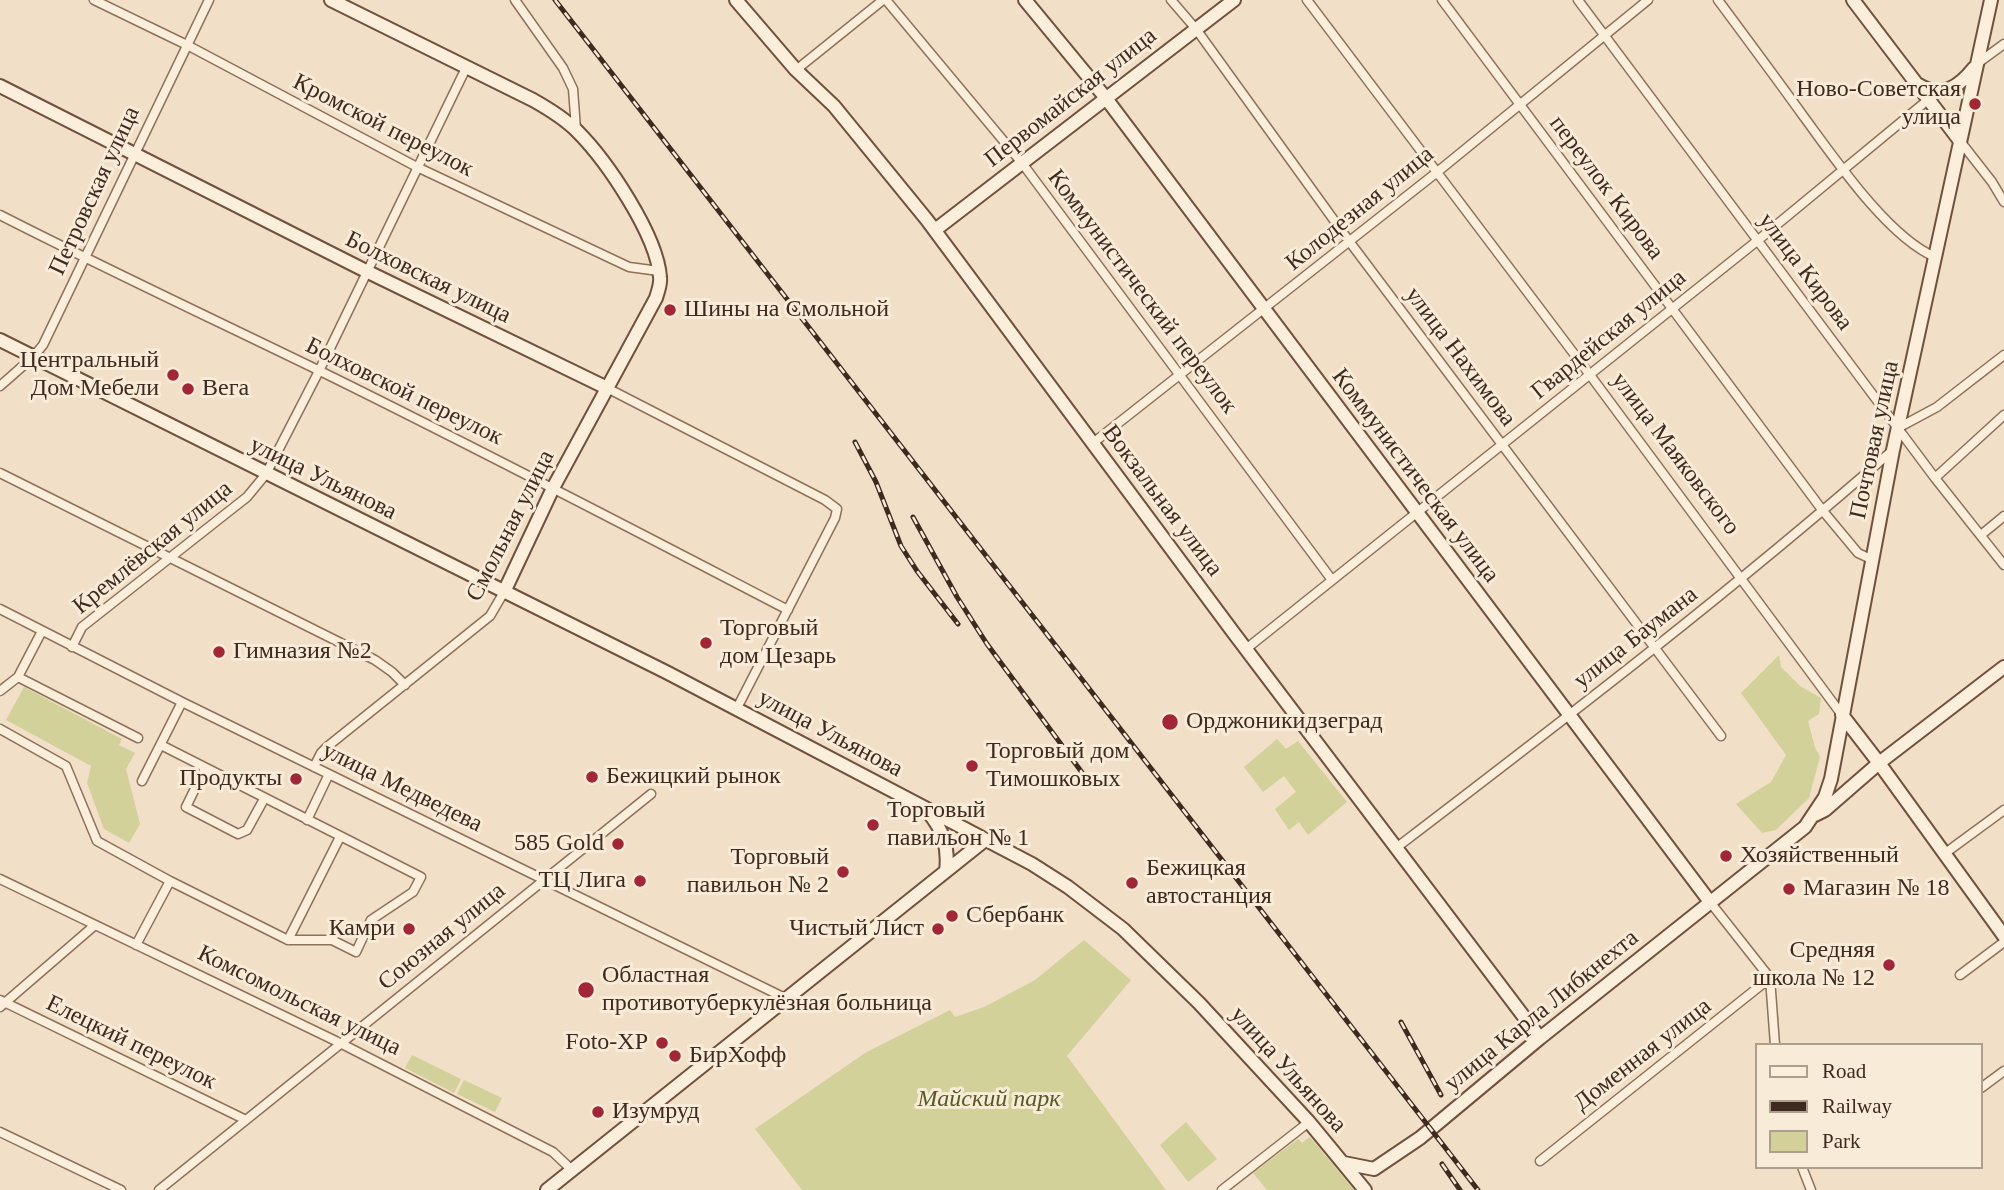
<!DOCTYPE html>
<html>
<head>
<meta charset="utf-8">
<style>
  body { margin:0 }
  #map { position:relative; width:2004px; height:1190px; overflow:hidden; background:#f1e0c7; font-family:Georgia,serif }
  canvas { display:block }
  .legend { position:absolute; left:1755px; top:1043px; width:228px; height:126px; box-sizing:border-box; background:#f8ebd7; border:2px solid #ae9e8d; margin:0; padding:9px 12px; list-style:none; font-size:21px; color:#3e2a1f }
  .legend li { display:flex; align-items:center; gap:14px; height:35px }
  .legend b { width:35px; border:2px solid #ae9e8d }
</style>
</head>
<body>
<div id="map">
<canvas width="2004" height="1190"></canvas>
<ul class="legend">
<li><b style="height:9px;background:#fbeedb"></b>Road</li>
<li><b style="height:9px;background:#3e2a1f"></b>Railway</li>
<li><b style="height:19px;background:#d1d199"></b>Park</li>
</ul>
</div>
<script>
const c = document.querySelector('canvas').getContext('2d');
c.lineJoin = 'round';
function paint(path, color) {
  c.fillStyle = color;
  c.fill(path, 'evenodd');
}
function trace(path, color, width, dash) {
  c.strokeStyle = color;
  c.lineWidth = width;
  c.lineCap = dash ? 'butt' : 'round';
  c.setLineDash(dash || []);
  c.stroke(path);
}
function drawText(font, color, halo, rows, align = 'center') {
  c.font = font + ' Georgia,serif';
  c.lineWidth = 6;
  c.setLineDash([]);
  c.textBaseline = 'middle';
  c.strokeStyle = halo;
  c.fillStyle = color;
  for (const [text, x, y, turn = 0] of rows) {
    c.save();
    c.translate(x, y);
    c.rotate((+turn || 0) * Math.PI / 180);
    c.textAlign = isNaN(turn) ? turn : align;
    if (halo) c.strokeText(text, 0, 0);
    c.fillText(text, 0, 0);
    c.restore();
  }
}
paint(new Path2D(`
  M1779,655L1781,667L1800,686L1821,698L1819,714L1808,721L1815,747L1820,757L1809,798L1776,830L1762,833L1736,804L1771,782L1786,755L1741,693Z
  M24,687L122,739L119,745L135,753L126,769L140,824L129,843L104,829L87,783L91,766L6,720Z
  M1277,739L1286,749L1298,741L1347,802L1308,835L1299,822L1289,830L1275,809L1296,792L1284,776L1263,792L1244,767Z
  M1084,940L1131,980L1067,1056L1166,1190H802L755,1129L865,1053L950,1010L955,1017L984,1007L1035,980Z
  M412,1055L461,1079L454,1093L405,1068Z
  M464,1080L502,1098L495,1112L457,1094Z
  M1186,1122L1217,1159L1188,1182L1160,1145Z
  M1310,1137L1354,1190H1267L1253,1173L1298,1139L1302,1143Z`), '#d1d199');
const street = new Path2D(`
  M94,0L187,45L417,167L629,267L659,271
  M515,0L563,68L573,89L576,129
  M886,0L1022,163L1332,580
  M1171,0L1196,29L1349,241L1721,736
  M1307,0L1590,375L1842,715
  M1442,0L1823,511L1858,553L1873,560
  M1578,0L1935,478L2004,565
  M1718,0C1747,39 1776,78 1804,117C1835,159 1888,237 1935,257
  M1978,63L2004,44
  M796,70L883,0
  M1960,141L1992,182L2004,202
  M0,215C106,269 213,319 320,371C477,448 632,529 788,610
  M0,386L33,357L43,345L209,0
  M607,388L825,500L837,509L835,518L737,708
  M1898,428L1937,407L2004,355
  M1093,443L1436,173L1648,0
  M0,473L375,660L392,672L405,685
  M1935,478L2004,415
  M1981,535L2004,516
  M0,609L182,702L787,999
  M72,647L82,627L247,497L266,474L319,371L466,68
  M1246,649L1757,241L1929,99
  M18,677L138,738
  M0,691L18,677L42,631
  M0,729L66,766L97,841L170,881
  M161,745L421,877L413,892L371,920L356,952L332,940H288
  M314,767L321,753L328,746L490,616L504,592
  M205,768L186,807L238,834L247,830L264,799
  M142,781L182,702
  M307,820L329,774
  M1396,848C1565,719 1733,590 1893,450
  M1944,854L2004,810
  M0,879L340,1043L553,1152L572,1170
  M1710,902L1770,978
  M136,945L170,881L288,940L340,837
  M1960,975L2004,942
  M1770,978L1775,1045
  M0,1000L246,1120
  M0,1007L95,925
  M1981,1088L2004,1071
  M0,1132L121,1190
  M1540,1161L1770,978
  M1802,1167L1811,1190
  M159,1190L651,794
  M1222,1190L1309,1122`);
const secondary = new Path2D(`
  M331,0L533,100C549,109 564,118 577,131C607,161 657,235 660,277C661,284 658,291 656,298L553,488L504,592
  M736,0L796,70L834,106L927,220L1233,632L1540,1038
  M1025,0L1105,97L1710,902
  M1853,0L1960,141
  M1919,85C1941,99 1959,87 1974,68
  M0,86L366,271L607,388
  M935,230L1234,0
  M0,340L668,673L1032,864L1068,887L1123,929L1199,1003L1309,1122L1365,1190
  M1842,715L1879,763L2004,936
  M928,812C943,830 949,847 946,871
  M1815,815L1825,810L1879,763L2004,667
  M1344,1163L1374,1169L1420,1138L1540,1038L1805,827L1825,797L1831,779L1893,450L1991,0
  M547,1190L985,840`);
trace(street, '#8f705a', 11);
trace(secondary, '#71513d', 16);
trace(street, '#fbeedb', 8);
trace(secondary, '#fbeedb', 12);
const rail = new Path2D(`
  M555,0L1478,1190
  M855,442L876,482L901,546L917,571L958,624
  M913,517L957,597L987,644L1089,782
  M1401,1022L1441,1095
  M1442,1164L1460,1190`);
trace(rail, '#3e2a1f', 5);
trace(rail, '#f8ebd7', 2.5, [8]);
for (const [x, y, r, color] of [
  [1975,104,7,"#a22636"],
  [670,310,7,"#a22636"],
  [173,375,7,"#a22636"],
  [188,389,7,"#a22636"],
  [706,643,7,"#a22636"],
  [219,652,7,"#a22636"],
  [1170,722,9,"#a22636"],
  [972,766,7,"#a22636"],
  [592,777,7,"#a22636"],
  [296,779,7,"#a22636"],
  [873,825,7,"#a22636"],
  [618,844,7,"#a22636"],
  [1726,856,7,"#a22636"],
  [843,872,7,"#a22636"],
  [640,881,7,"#a22636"],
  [1132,883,7,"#a22636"],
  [1789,889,7,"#a22636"],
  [952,916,7,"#a22636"],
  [409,929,7,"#a22636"],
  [938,929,7,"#a22636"],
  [1889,965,7,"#a22636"],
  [586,990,9,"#a22636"],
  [662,1043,7,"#a22636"],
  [675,1056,7,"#a22636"],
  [598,1112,7,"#a22636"]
]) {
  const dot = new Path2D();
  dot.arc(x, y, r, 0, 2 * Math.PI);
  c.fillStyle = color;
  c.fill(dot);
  trace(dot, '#f8ebd7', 2.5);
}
drawText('24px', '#3e2a1f', '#f8ebd7', [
  ["Ново-Советская",1961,90,"right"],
  ["улица",1961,118,"right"],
  ["Шины на Смольной",684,310],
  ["Центральный",159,361,"right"],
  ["Дом Мебели",159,389,"right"],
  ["Вега",202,389],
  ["Торговый",720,629],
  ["дом Цезарь",720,657],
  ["Гимназия №2",233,652],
  ["Орджоникидзеград",1186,722],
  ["Торговый дом",986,752],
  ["Тимошковых",986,780],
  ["Бежицкий рынок",606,777],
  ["Продукты",282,779,"right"],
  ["Торговый",887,811],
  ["павильон № 1",887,839],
  ["585 Gold",604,844,"right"],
  ["Хозяйственный",1740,856],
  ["Торговый",829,858,"right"],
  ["павильон № 2",829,886,"right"],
  ["Бежицкая",1146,869],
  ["автостанция",1146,897],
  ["ТЦ Лига",626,881,"right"],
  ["Магазин № 18",1803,889],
  ["Сбербанк",966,916],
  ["Камри",395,929,"right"],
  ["Чистый Лист",924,929,"right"],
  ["Средняя",1875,951,"right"],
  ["школа № 12",1875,979,"right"],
  ["Областная",602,976],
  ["противотуберкулёзная больница",602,1004],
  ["Foto-XP",648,1043,"right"],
  ["БирХофф",689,1056],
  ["Изумруд",612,1112]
], 'left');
drawText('24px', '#3e2a1f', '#f8ebd7', [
  ["Первомайская улица",1071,98,-38],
  ["Кромской переулок",383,126,27],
  ["переулок Кирова",1606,188,53],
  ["Петровская улица",95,191,-65],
  ["Колодезная улица",1360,209,-39],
  ["улица Кирова",1805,272,53],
  ["Болховская улица",428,278,26],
  ["Коммунистический переулок",1142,292,53],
  ["Гвардейская улица",1609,335,-39],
  ["улица Нахимова",1460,357,53],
  ["Болховской переулок",404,392,26],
  ["Почтовая улица",1875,440,-78],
  ["улица Маяковского",1675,454,53],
  ["Коммунистическая улица",1415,476,53],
  ["улица Ульянова",323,479,26],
  ["Вокзальная улица",1162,501,53],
  ["Смольная улица",511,526,-63],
  ["Кремлёвская улица",153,548,-39],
  ["улица Баумана",1636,638,-38],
  ["улица Ульянова",830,734,28],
  ["улица Медведева",402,788,26],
  ["Союзная улица",442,937,-39],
  ["Комсомольская улица",299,1001,26],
  ["улица Карла Либкнехта",1542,1011,-39],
  ["Елецкий переулок",131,1043,26],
  ["Доменная улица",1643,1055,-38],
  ["улица Ульянова",1288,1070,48]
]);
drawText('italic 24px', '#545c24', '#f8ebd7', [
  ["Майский парк",989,1100]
]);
</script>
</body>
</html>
